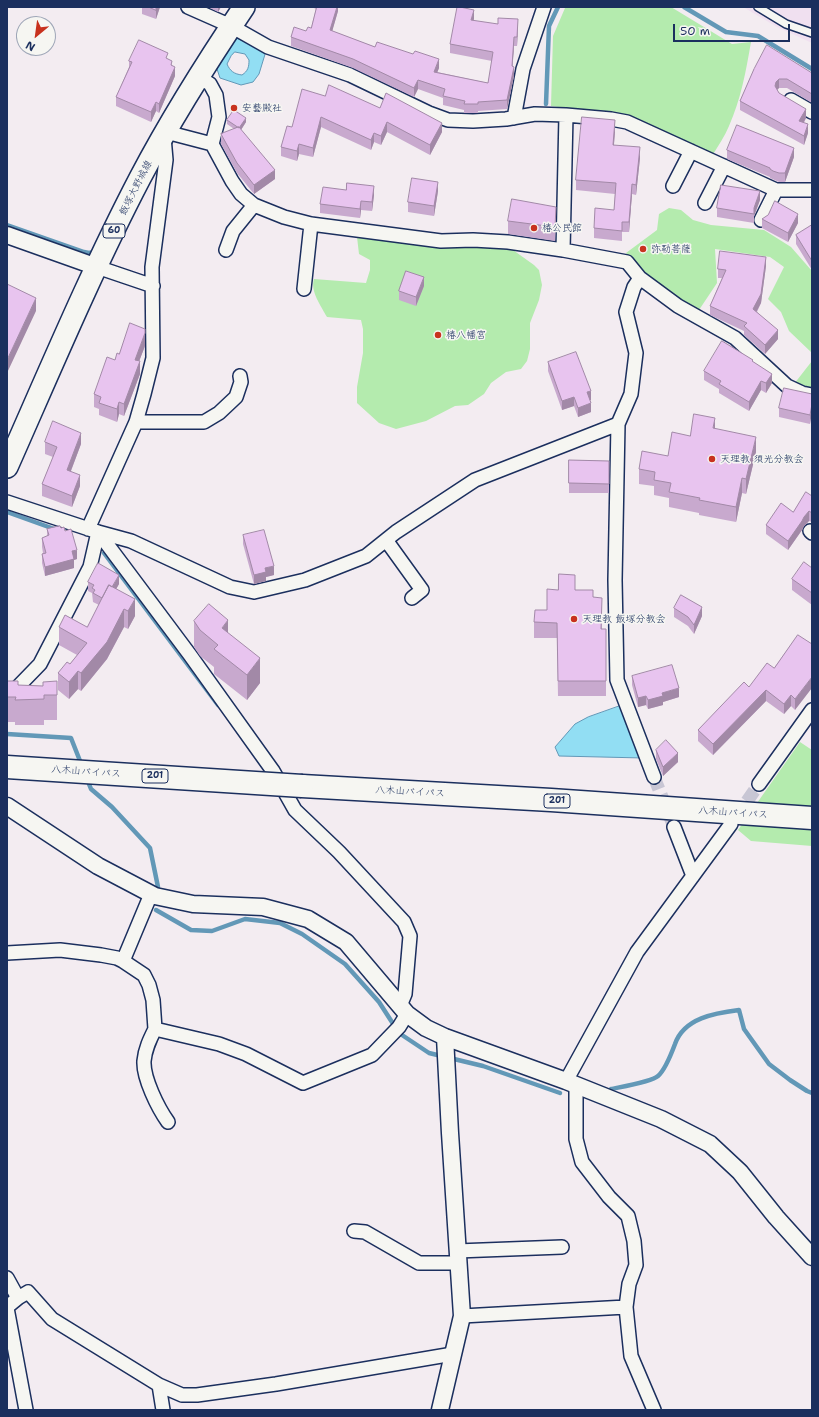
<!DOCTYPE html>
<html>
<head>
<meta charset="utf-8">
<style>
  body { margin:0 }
  #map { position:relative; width:819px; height:1417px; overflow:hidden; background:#f3ecf1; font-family:"Shantell Sans",sans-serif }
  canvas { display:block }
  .frame { position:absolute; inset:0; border:8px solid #1b2f5e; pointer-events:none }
  .north { position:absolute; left:16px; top:16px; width:40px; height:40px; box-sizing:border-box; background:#f6f6f2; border:1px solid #9ea6b7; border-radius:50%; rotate:209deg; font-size:11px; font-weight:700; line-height:16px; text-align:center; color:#1b2f5e }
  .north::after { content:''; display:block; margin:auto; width:14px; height:18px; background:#c8321e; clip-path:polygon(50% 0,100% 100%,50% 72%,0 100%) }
  .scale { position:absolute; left:673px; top:24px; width:117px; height:18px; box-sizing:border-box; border:2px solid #1b2f5e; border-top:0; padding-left:5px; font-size:12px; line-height:14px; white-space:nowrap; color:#1b2f5e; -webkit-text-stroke:3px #f6f6f2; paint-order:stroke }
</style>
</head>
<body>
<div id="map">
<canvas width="819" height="1417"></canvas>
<div class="frame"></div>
<div class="north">N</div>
<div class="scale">50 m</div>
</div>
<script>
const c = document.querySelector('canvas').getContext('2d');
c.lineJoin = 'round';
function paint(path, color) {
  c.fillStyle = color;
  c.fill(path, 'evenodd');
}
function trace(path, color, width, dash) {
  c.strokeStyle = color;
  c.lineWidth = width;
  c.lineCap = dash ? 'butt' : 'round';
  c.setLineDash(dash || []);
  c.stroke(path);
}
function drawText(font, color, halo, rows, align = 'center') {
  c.font = font + ' "Shantell Sans","Klee One",sans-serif';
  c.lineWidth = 3;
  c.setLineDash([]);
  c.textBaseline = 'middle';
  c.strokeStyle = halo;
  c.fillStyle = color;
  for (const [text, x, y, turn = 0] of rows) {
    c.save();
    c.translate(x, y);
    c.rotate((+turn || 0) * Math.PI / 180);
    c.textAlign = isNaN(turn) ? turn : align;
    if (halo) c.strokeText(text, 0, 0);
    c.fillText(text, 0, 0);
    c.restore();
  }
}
paint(new Path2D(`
  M743,7H812V43L777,27Z`), '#f0e0f0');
paint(new Path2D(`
  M572,7H671L732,44L751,42C746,71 741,99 729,126C725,136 718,146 712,156L619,115L551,106L553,36L565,8Z
  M669,208L681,210L693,220L711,225L764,230L791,247L812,271V353L789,331L781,312L768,299L784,267L770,257L715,249L717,283L699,310L671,296L642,275L626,253L657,230L659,214Z
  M365,233L506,245L534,265L539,270L542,285L539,300L530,323V349L527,361L521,369L506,372L491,383L484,394L468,405L455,406L426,421L396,429L379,423L357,403V387L363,353V329L361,320L327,317C321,306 310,291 314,279L366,283L370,270V260L359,254L357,237Z
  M812,361V390L794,384Z
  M800,742L812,750V846L751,841L738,830Z`), '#b4ebae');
const water = new Path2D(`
  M234,37L266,51L259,74L253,82L241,85L220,78L216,66ZM235,52L245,54L249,60C249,67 248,71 242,75C234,74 230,71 227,64L231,56Z
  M620,706L643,758L559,756L555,747L575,724L588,717Z`);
paint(water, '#92def3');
trace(water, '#6298b7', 1);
trace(new Path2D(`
  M684,7L726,32L758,36L812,69
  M546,104L549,26L558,7
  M7,225L84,252L89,253L94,252L95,250
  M7,512L57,530
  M104,553L218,705
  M7,734L71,738L82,766
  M87,779L91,789L112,807L150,848L158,887
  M156,910L191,930L212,931L245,919L280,923L302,934L345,964L379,1002L399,1033L429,1053L483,1066L560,1093
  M611,1089C620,1087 651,1082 658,1076C665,1070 672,1052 675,1044C684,1018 715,1013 739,1010L744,1029L769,1064L790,1080L807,1091L812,1093`), '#6298b7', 4.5);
trace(new Path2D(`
  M654,777L674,827
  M736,817L759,784`), '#c8c6d4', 13, [13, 6]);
const service = new Path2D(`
  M758,7L786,24L812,33`);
const minor = new Path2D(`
  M188,7L231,26L268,47L350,75L429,113L448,120L473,121L506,119L535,114L566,115L563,250L627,262L640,278L678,306L735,338L787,386L802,393L812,395
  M199,77L210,84L216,95L219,117L212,144
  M791,100L812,112
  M566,115L611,119L627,122L776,190H812
  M514,118L523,69L544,7
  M166,132L212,144L232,181L241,194L254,205L284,217L311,224L441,241L473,240L508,242L563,250
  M673,186L691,151
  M705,203L724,166
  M761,220L776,190
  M226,250L233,231L254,205
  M97,267L153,286
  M640,278L634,287L626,312L636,353L631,394L618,424L615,580L617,680L654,777
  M304,289L311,224
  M136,422H204L219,413L236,397L241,382L240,376
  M7,502L98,532L131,541L230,587L254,592L305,580L366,556L396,532L475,480L618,424
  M88,529L136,422L144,394L153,358L152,267L166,160L164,137
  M810,531L812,533
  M98,532L190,655L273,771L295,810L339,852L404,922L410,936L405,994L400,1006
  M386,540L422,590L412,598
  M7,698L40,664L90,567L98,532
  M759,784L812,710
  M674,827L693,876
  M7,953L60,950L101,955L117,958L123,961L144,975L149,985L153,1000L155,1029L219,1044L246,1054L303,1083L372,1055L399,1027L407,1014
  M123,961L151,894
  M155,1029C150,1039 145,1049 144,1061C143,1078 158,1108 168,1122
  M566,1081L637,952L731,824
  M576,1085V1139L582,1162L609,1197L628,1216L634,1241L636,1265L629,1284L626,1307
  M354,1231L365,1232L419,1263H458
  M457,1251L562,1247
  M7,1278L18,1298
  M7,1307L18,1298L28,1292L52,1319L159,1385L182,1395H197L276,1384L453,1354
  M7,1308L26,1410
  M462,1316L626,1307L631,1356L654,1410
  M159,1385L163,1410`);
const tertiary = new Path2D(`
  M7,235L97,267
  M7,806L98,866L155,896L193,904L263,907L308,919L346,942L407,1014L426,1028L445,1037L566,1081L661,1119L710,1144L740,1172L776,1217L812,1257
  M440,1410L462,1316L450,1133L445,1037`);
const primary = new Path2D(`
  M7,467C50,370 91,272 140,178C171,119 207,62 244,7`);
const trunk = new Path2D(`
  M302,786L551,800L812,818`);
trace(service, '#1b2f5e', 10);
trace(minor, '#1b2f5e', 16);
trace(tertiary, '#1b2f5e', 19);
trace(primary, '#1b2f5e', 24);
trace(trunk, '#1b2f5e', 25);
trace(service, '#f6f6f2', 7);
trace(minor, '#f6f6f2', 13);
trace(tertiary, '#f6f6f2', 16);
trace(primary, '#f6f6f2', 21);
trace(trunk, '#f6f6f2', 22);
const trunkBridge = new Path2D(`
  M7,767L302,786`);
trace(trunkBridge, '#1b2f5e', 25, []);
trace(trunkBridge, '#f6f6f2', 22);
paint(new Path2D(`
  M142,7H160L156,19L142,14Z
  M208,7H221L218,12Z
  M312,7H338V11L332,31L375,47L439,68L437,72L488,83L492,61L450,53V44L474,19V21L518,28L517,46H514L512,66L514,76L507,109L478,111V113H464V110L443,105V98L418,89L414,97L353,68L291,46V37L306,31L311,28L316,9Z
  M168,59L172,65L175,76L159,113L156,111L151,122L116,106V97L129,67V61Z
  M754,69L812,73V103L787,88H779L777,90L779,93L806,118L804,123L808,133L804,145L740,110V101Z
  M325,96L380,108L442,132L430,155L387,132L381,145L374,142L371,150L321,127L313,157L299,154L297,161L281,156V147Z
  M227,120L246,122L241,130L275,179L254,194L237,173L221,144V134L234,129L227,124Z
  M615,131L614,145L640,158L636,195L632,194L629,232H622V241L594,238V228L614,210L615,194L576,190V180Z
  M727,150L794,157L785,182H779L770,178V177L727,159Z
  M346,190L374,195L372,211L361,210L360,218L320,213V204Z
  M438,191L434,216L408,212V202Z
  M760,200L754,216V223L717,217V208Z
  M556,207L555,241L508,234V221Z
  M762,219L798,223L788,242L762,228Z
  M812,225V270L796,244V235Z
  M766,266L761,303L757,312L778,339L765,354L744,335V331L710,315V306L722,278H718V269Z
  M424,286L416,306L399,300V291Z
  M145,346L139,361L140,374L124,416L119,414L117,422L99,415V409L94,407V394L115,360L119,354Z
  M548,362L591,400H590L591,412L578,417L574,406L562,410L548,371Z
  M753,362L772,383L766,393L761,390L749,411L719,393V389L704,380V371Z
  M812,394L810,424L779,417V408Z
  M715,429L756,452L746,494L742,493L736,522L699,515V513L669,507V498L654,495V486L639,484V469L668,456L690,436Z
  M45,442L81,444L71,471L80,486L72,507L42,496V484L53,457L45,454Z
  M569,460L609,461V493H569Z
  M812,496V522L809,521L804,526L802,530L788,550L766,534V525L793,512Z
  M61,528L65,531L77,559L74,560V568L45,576L42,563V554L43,553L42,547V538L47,536V529Z
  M243,535L274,575L266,577V581L254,584L243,544Z
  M812,568V605L792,590V579Z
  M88,582L119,584L116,589L135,616L128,629L124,627L107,659L81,691L78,689L69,699L58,690V673L70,664L77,655L59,645V627H87L99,605L93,602L92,593L88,591Z
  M575,590L593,597L602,613V629H606V696H558L557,638H534V622L547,610Z
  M674,608L702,616L694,634L688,626L674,617Z
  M194,621L228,633L260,683L247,700L214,674V667L200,656L194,647Z
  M798,635L795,710L791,706L784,714L766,701L713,755L698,741V730L749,687L774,668Z
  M632,676L679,697L663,702V705L648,709L646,705L638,707L632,685Z
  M7,681L18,685L43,686L57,681V720H44V725H15V722H7Z
  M656,750L678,762L663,776L656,759Z`), '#c8a9ce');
paint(new Path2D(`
  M156,7H160L156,19Z
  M218,7H221L218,12Z
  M337,7H338V11L330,39V30Z
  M474,10V19L471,29V20Z
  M518,19V28L517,46V37Z
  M514,37V46L512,75V66Z
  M439,59V68L434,81V72Z
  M175,67V76L159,113V104Z
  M514,67V76L507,109V100Z
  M779,79V88L776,91L775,86L776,82Z
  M418,80V89L414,97V88Z
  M156,102V111L151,122V112Z
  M806,109V118L799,130V121Z
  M321,117V127L313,157V148Z
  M246,118V122L239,133V128Z
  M615,120V131L613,155V145Z
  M387,122V132L381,145V136Z
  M442,123V132L430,155V145Z
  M808,124V133L804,145V136Z
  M374,133V142L371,150V140Z
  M299,144V154L297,161V151Z
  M640,147V158L636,195V185Z
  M794,148V157L785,182V173Z
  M275,170V179L254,194V185Z
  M438,182V191L434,216V206Z
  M632,184V194L629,232V222Z
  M374,186V195L372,211V202Z
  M760,191V200L754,216V208Z
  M361,201V210L360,218V209Z
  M798,214V223L788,242V233Z
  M766,257V266L761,303L753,318V309Z
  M424,277V286L416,306V297Z
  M36,298V311L7,373V360Z
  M778,330V339L765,354V345Z
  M145,333V346L135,372V360Z
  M140,361V374L124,416V404Z
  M772,374V383L766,393V383Z
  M761,381V390L749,411V402Z
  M591,391V400L587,401V392Z
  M574,397V406L562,410V401Z
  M119,402V414L117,422V409Z
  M591,403V412L578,417V408Z
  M812,404V413L810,424V415Z
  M715,418V433L713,428Z
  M81,433V444L67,481V470Z
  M756,437V452L746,494V479Z
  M80,475V486L72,507V496Z
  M742,478V493L736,522V507Z
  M809,511V521L804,526L802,530L788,550V541L804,517Z
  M77,550V559L74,560V568L45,576V567L72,551Z
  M274,566V575L266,577V581L254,584V575L265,568Z
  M119,575V584L105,609V600Z
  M135,599V616L128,629V611Z
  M702,607V616L694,634V625Z
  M124,609V627L107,659L81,691V673Z
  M228,620V645L222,628Z
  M260,658V683L247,700V675Z
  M78,671V689L69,699V682Z
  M812,677V688L795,710V699Z
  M679,688V697L663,702V705L648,709V700L662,693Z
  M766,690V701L713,755V744Z
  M791,695V706L784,714V704Z
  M646,696V705L638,707V698Z
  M678,753V762L663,776V767Z`), '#a289a7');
const building = new Path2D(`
  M149,7H156V10Z
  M317,7H337L330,30L375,47L377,42L413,54L415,51L439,59L434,72L488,83L493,52L450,44L457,7H460L474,10L471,20L498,24V18L518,19L517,37H514L512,66L514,67L507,100L478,102V104H464L465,101L443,96L445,89L418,80L414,88L353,59L291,37L294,27L306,31L308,27L311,28Z
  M139,40L168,53L166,58L172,61L171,65L175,67L159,104L156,102L151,112L116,97L132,62L129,61Z
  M767,45L812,73V94L787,79H779L776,82L775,86L779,93L806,109L799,121L808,124L804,136L740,101L754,69Z
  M329,85L380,108L386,93L442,123L430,145L387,122L381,136L374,133L371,140L321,117L313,148L299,144L297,151L281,147L287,126L292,127L302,89L325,96Z
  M234,110L246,118L239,128L227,120Z
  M582,117L615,120L613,145L640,147L636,185L632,184L629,222H622V231L594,228L595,208L614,210L616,183L576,180Z
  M737,125L794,148L785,173H779L773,171L770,169V168L727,150Z
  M239,127L275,170L254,185L237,163L221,134Z
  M412,178L438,182L434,206L408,202Z
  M347,183L374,186L372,202L361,201L360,209L320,204L323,187L346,190Z
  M721,185L760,191L754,208V214L717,208Z
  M512,199L556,207L555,227L508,221Z
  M775,201L798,214L788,233L762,219L768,215Z
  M812,225V261L796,235Z
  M720,251L766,257L761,294L753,309L778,330L765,345L744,326L747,323L710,306L726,270L718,269Z
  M406,271L424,277L416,297L399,291Z
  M7,284L36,298L7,360Z
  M130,323L145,329V333L135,360L140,361L124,404L119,402L117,409L99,403L101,397L94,394L107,357L115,360L117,353L119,354Z
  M722,341L753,360L752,361L772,374L766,383L761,381L749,402L719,384L721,381L704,371Z
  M576,352L591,391L587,392L591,403L578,408L574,397L562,401L548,362Z
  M784,388L812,394V404L810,415L779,408Z
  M694,414L715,418L713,428L756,437L746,479L742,478L736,507L699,500L700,498L669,492L671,483L654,480L655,472L639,469L642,451L668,456L672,432L690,436Z
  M53,421L81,433L67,470L80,475L72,496L42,484L57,447L45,442Z
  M569,460L609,461V484L569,483Z
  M806,492L812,496V513L809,511L804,517L802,521L788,541L766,525L781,503L793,512Z
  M60,526L61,528L64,527L65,531L71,529L77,550L72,551L74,559L45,567L42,554L46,553L42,538L49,535L47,529Z
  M264,530L274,566L265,568L266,572L254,575L243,535Z
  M804,562L812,568V593L792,579Z
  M98,563L119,575L112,587L109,585L102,598L93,593L95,590L92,588L94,585L88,582Z
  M559,574L575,575V590H593V597L602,598L601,629H606V681H558L557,623L534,622L535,610H547V589L558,590Z
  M109,585L135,599L128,611L124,609L107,642L81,673L78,671L69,682L58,673L67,662L70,664L87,643L59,627L65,615L87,627Z
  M681,595L702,607L694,625L688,617L674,608Z
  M209,604L228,620L222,628L260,658L247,675L214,649L218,645L200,630L194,621Z
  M798,635L812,644V677L795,699L791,695L784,704L766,690L713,744L698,730L744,682L749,687L767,663L774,668Z
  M672,665L679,688L662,693L663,696L648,700L646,696L638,698L632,676Z
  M7,681H18V685L43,686V682L57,681V695H44V699L15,700L16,697H7Z
  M666,740L678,753L663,767L656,750Z`);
paint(building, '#e8c4ef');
trace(building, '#a289a7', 1);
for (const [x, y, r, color] of [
  [234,108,4,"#c8321e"],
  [534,228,4,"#c8321e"],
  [643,249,4,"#c8321e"],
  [438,335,4,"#c8321e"],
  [712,459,4,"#c8321e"],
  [574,619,4,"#c8321e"]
]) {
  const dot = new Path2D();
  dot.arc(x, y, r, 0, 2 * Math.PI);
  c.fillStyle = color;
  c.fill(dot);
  trace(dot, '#f6f6f2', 1.5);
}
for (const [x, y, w] of [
  [114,231,22],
  [155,776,26],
  [557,801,26]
]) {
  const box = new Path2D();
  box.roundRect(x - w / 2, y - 7, w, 14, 3);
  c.fillStyle = '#f6f6f2';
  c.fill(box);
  trace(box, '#1b2f5e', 1);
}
drawText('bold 9px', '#1b2f5e', null, [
  ["60",114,231],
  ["201",155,776],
  ["201",557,801]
]);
drawText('10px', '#1b2f5e', '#f6f6f2', [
  ["安藝殿社",242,108],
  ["椿公民館",542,228],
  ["弥勒菩薩",651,249],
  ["椿八幡宮",446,335],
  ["天理教 須光分教会",720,459],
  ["天理教 飯塚分教会",582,619]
], 'left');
drawText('10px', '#1b2f5e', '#f6f6f2', [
  ["飯塚大野城線",136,188,-63],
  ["八木山バイパス",86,772,4],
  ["八木山バイパス",410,792,3],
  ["八木山バイパス",733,813,4]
]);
</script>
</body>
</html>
